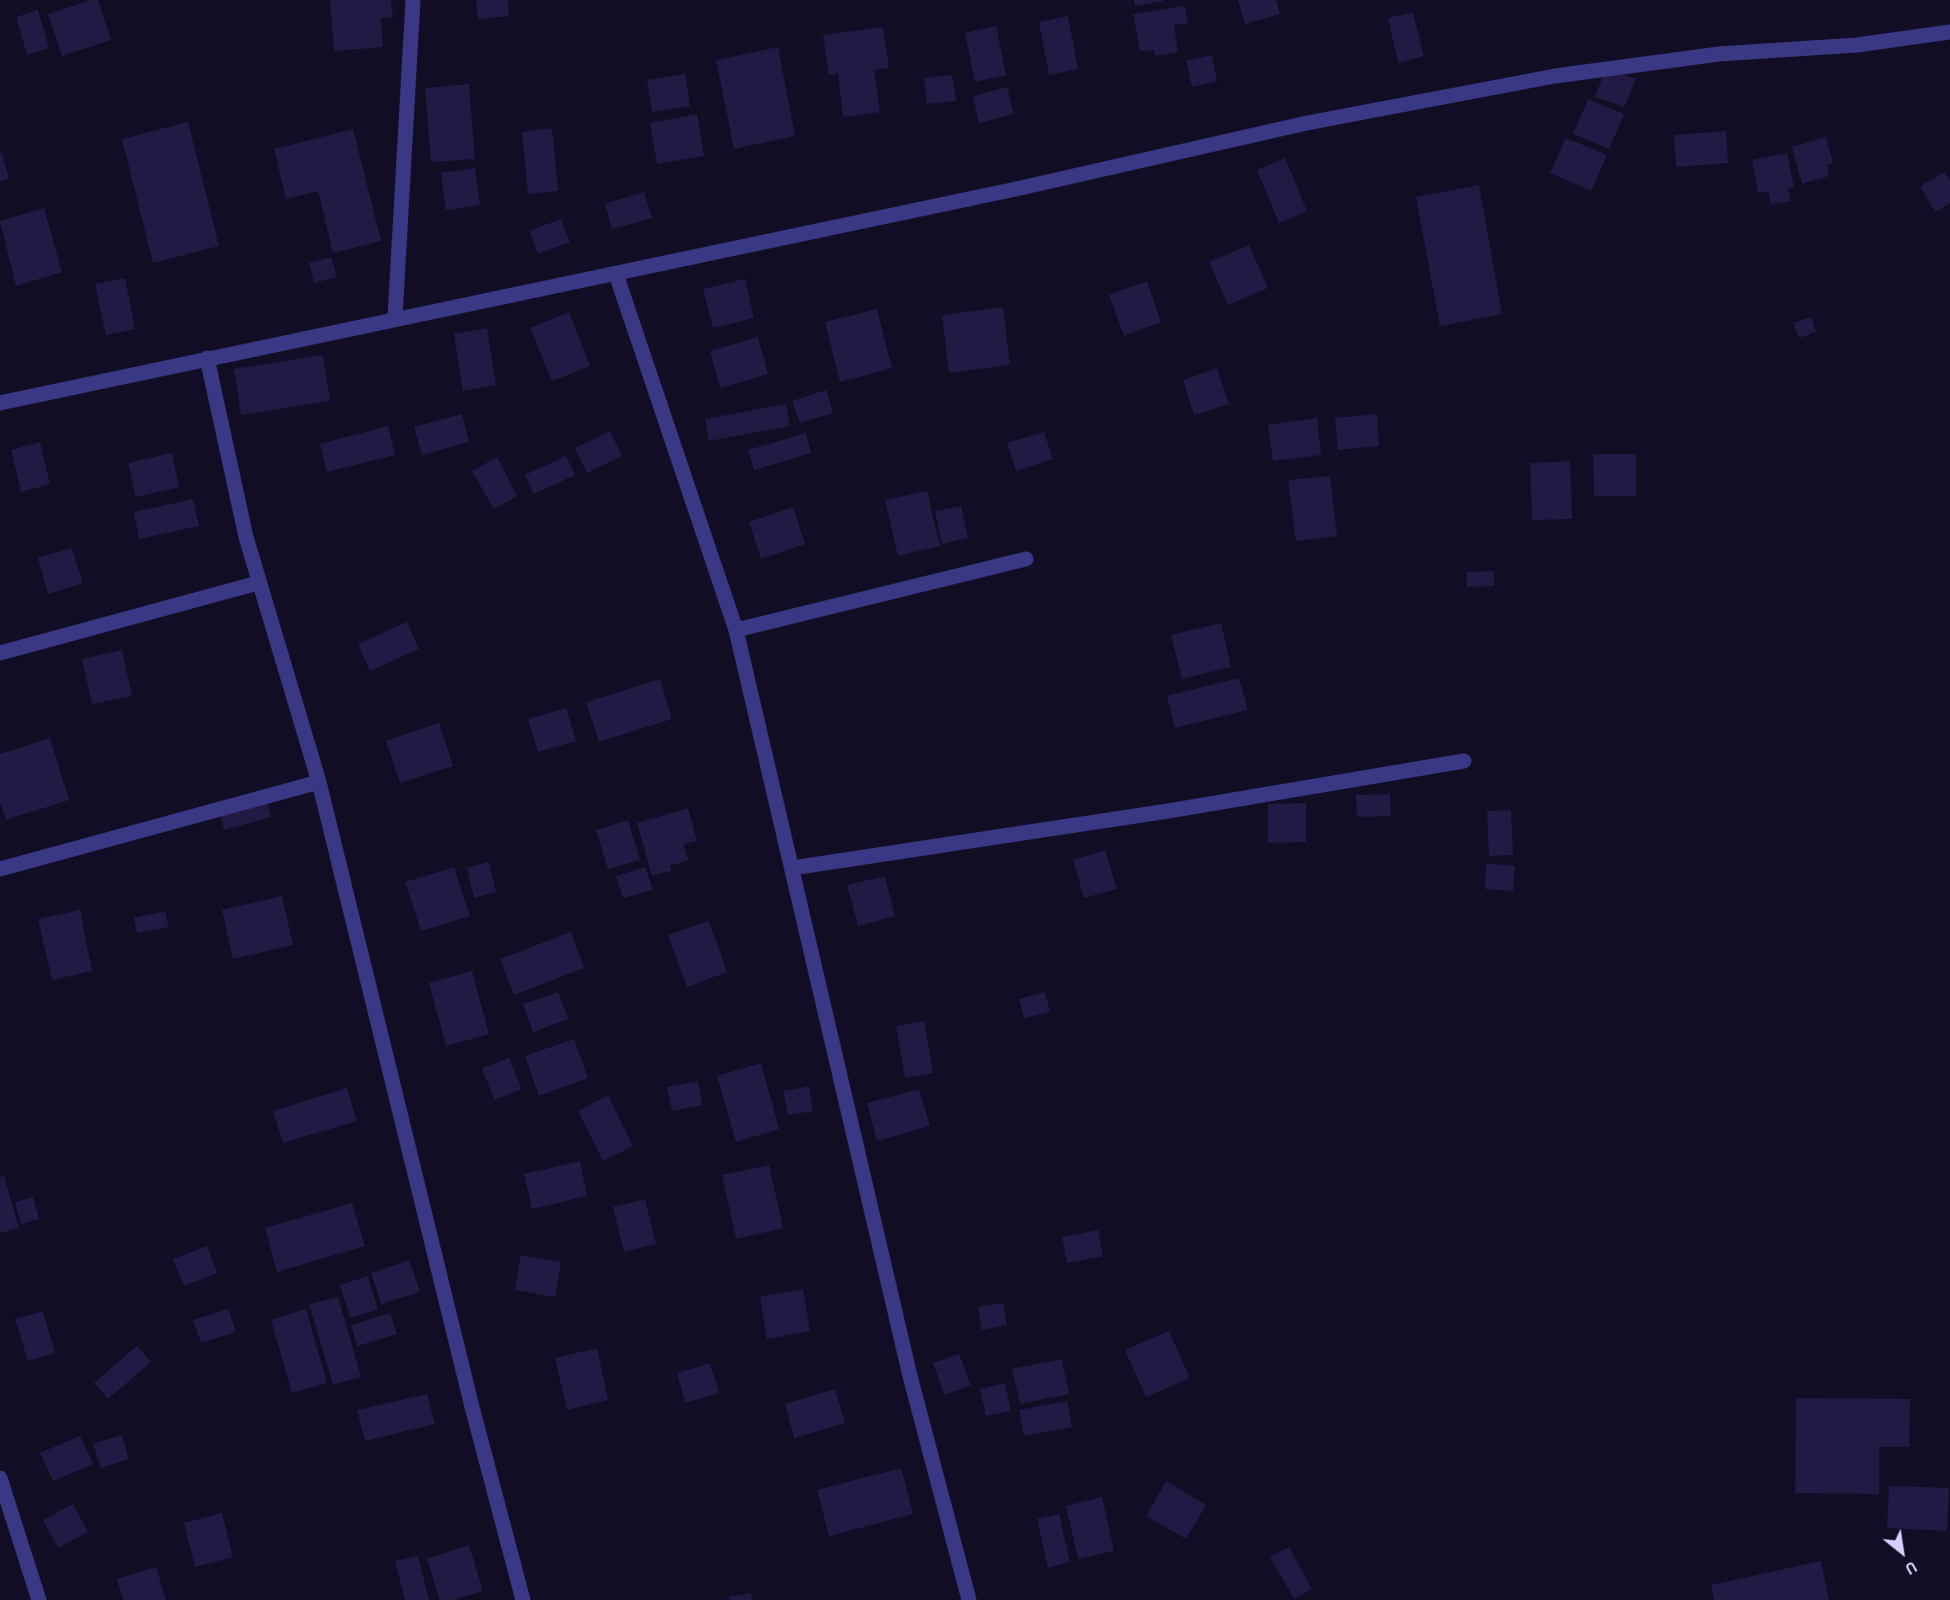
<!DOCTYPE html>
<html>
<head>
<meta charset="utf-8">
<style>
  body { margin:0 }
  #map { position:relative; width:1950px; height:1600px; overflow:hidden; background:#110d24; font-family:"Alegreya Sans",sans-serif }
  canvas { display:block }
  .north { position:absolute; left:1872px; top:1522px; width:60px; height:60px; -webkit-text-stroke:4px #110d24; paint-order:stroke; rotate:150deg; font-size:16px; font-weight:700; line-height:24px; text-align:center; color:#d5d0ff }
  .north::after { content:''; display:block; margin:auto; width:21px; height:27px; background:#d5d0ff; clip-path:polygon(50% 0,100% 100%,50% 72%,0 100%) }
</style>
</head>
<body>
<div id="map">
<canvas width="1950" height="1600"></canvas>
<div class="north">U</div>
</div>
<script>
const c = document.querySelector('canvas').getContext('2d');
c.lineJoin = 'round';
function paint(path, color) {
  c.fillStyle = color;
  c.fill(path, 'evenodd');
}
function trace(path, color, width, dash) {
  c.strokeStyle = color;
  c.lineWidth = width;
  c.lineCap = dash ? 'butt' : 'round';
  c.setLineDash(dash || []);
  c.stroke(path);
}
paint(new Path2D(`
  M91,0H98L111,40L62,56L48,14Z
  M330,0H391L393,17L381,18L383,47L334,51Z
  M476,0H508L509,16L478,19Z
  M1134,0H1163V1L1135,6Z
  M1238,0H1276L1280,14L1245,24Z
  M1185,6L1188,23L1174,25L1178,52L1155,56L1154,50L1140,51L1133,14Z
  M38,10L49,48L27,55L16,17Z
  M1413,12L1424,56L1398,63L1388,18Z
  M1068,16L1078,69L1049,75L1039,22Z
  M996,26L1006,75L975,82L965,33Z
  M883,27L889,68L874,70L880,112L843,117L838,74L829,75L823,35Z
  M778,47L795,136L734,149L716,60Z
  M1212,55L1217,81L1192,87L1186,61Z
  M1606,68L1636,79L1624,107L1595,97Z
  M685,74L690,106L652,112L647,80Z
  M952,75L956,101L927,104L924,78Z
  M469,84L475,159L431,162L425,88Z
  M1007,87L1014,114L979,123L973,96Z
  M1588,99L1624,114L1609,149L1573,134Z
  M697,114L704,156L657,164L650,123Z
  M188,122L219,246L153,263L122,139Z
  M552,128L558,191L528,194L522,132Z
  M353,129L381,241L333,253L318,191L286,199L274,149Z
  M1726,131L1728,163L1676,167L1674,135Z
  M1826,137L1833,163L1827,165L1829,176L1802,184L1792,147Z
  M1566,138L1607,155L1591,191L1550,173Z
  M2,153L9,179L0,181V154Z
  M1787,153L1794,187L1788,188L1791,201L1771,204L1768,191L1758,193L1752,160Z
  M1285,158L1307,211L1279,223L1257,170Z
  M475,168L480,205L446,210L441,173Z
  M1945,172L1950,180V203L1935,212L1920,186Z
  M1479,185L1502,314L1440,326L1416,197Z
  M644,192L652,218L612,229L605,204Z
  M44,208L62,272L16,286L0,221Z
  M561,219L570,242L538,254L529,231Z
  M1249,245L1268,288L1228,305L1209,262Z
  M331,257L337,277L314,283L309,263Z
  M125,278L135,329L106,335L95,284Z
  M745,279L754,318L713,328L703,289Z
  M1147,281L1161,322L1124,336L1109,295Z
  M1003,307L1010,365L949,373L942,315Z
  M877,309L892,368L840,382L825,322Z
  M569,312L590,366L552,381L530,328Z
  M1811,317L1816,332L1799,338L1793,323Z
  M487,328L496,385L463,391L454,334Z
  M758,337L768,374L720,388L710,351Z
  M323,355L330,401L241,415L234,369Z
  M1217,368L1229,404L1194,415L1183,380Z
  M826,390L833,413L800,423L792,401Z
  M786,404L790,426L709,441L705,419Z
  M462,414L469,442L422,455L414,427Z
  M1377,414L1379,446L1338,450L1335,418Z
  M1317,418L1321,455L1273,461L1268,425Z
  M388,426L395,455L327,472L320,444Z
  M610,431L622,456L587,473L575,448Z
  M1044,432L1053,459L1016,471L1007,443Z
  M806,433L811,453L754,470L748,450Z
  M40,442L50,484L21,492L11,450Z
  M172,453L179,487L136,497L128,463Z
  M1593,454H1636V496H1594Z
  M566,456L575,475L534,494L525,475Z
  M497,457L517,496L494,509L472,471Z
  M1570,461L1572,519L1532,520L1530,463Z
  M1330,476L1337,536L1296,541L1288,480Z
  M927,491L940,546L898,556L885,500Z
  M193,499L199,526L139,539L134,512Z
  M961,506L968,538L942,544L935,511Z
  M793,507L805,544L761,559L749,522Z
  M72,548L83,583L48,594L38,558Z
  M1494,571V586L1467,587V572Z
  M407,622L419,649L370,671L358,644Z
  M1221,623L1231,667L1182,679L1171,635Z
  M122,650L132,696L92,704L82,659Z
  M1239,678L1248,710L1175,728L1167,696Z
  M660,679L672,719L599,742L586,702Z
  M566,708L576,741L538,752L528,719Z
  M439,723L453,766L400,783L386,741Z
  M50,738L69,800L6,820L0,802V754Z
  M1390,794L1391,816L1357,817L1356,795Z
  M266,797L271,817L224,830L219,810Z
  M1306,803V842L1268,843V804Z
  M688,808L697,841L684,844L688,860L670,866L671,871L652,876L637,823Z
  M1511,810L1513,855L1489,856L1487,811Z
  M628,820L640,860L608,869L596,830Z
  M1105,850L1117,889L1084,898L1073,860Z
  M489,862L496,892L474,898L467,868Z
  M1486,863L1515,866L1513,891L1485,889Z
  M454,867L470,916L421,931L405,882Z
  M645,867L653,890L623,898L616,876Z
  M885,876L895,916L858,926L847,885Z
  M282,896L293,945L233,959L222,910Z
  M80,910L92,971L52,980L38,919Z
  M165,911L169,927L137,933L134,918Z
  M709,921L727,972L687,987L668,935Z
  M571,932L584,968L514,995L500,959Z
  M472,971L489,1034L446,1046L429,983Z
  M558,992L568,1019L533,1032L523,1004Z
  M1045,992L1050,1012L1024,1018L1019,999Z
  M924,1021L933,1073L905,1078L896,1026Z
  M574,1039L588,1078L539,1096L525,1056Z
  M509,1058L522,1089L494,1100L482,1068Z
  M761,1063L779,1129L736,1142L717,1076Z
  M698,1081L702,1105L672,1111L667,1087Z
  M809,1086L813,1111L788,1115L783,1091Z
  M347,1088L357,1121L283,1143L273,1111Z
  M919,1089L930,1126L877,1141L867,1103Z
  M608,1095L633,1146L603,1161L578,1111Z
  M580,1161L587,1196L532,1209L524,1174Z
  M769,1165L783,1228L736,1239L722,1175Z
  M4,1176L19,1228L0,1233V1177Z
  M33,1197L39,1219L21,1224L15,1202Z
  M645,1199L656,1244L624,1252L613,1207Z
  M352,1203L365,1246L277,1272L265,1228Z
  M1098,1230L1103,1256L1067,1263L1062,1237Z
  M207,1246L217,1273L184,1286L173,1259Z
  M521,1255L561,1262L555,1297L515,1290Z
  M409,1260L420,1292L381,1304L371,1273Z
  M368,1276L378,1310L350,1318L340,1285Z
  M803,1289L810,1331L767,1339L760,1297Z
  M338,1297L361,1377L333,1385L309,1304Z
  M1003,1303L1007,1325L982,1330L978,1307Z
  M228,1309L236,1332L201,1343L193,1320Z
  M306,1309L327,1383L292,1393L271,1320Z
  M43,1311L55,1353L28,1361L15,1319Z
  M390,1313L397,1334L357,1346L351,1325Z
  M1169,1331L1190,1378L1146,1397L1125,1350Z
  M137,1346L151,1362L108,1399L94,1383Z
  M597,1348L608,1400L567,1410L555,1358Z
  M959,1354L971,1385L944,1395L933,1363Z
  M1062,1359L1069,1394L1020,1404L1012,1369Z
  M710,1363L719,1393L685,1403L677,1373Z
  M1005,1383L1011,1411L986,1416L980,1389Z
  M835,1389L845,1423L794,1438L785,1404Z
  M427,1394L435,1424L365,1441L357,1410Z
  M1796,1398L1910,1399L1909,1447H1879V1494L1795,1493Z
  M1067,1401L1072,1427L1024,1436L1019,1410Z
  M122,1435L129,1459L101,1468L93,1444Z
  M80,1436L93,1464L53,1481L40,1453Z
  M901,1468L913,1514L829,1536L817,1490Z
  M1166,1481L1206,1505L1186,1539L1146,1516Z
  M1889,1486L1949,1488L1947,1531L1887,1528Z
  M1102,1497L1114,1551L1078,1559L1066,1506Z
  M73,1504L88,1532L58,1548L43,1520Z
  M222,1513L233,1557L195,1567L184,1523Z
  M1059,1514L1070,1562L1048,1568L1037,1519Z
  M469,1545L483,1591L453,1600H440L427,1559Z
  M1289,1547L1312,1589L1294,1599L1270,1557Z
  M418,1556L429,1600H405L395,1561Z
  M1821,1561L1829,1600H1714L1711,1585Z
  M156,1567L166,1600H123L117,1579Z
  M751,1593L752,1600H729V1597Z`), '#221945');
trace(new Path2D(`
  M616,274L736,630L910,1376L969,1600
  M395,317L413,0
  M207,358L246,537L319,782L472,1407L523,1600
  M0,403L1016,189L1307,123L1555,76L1719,54L1857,45L1950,32
  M736,630L1026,559
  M0,653L258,583
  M792,868L1168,811L1464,761
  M0,869L319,782
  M0,1478L39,1600`), '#3a3784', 15);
</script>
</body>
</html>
